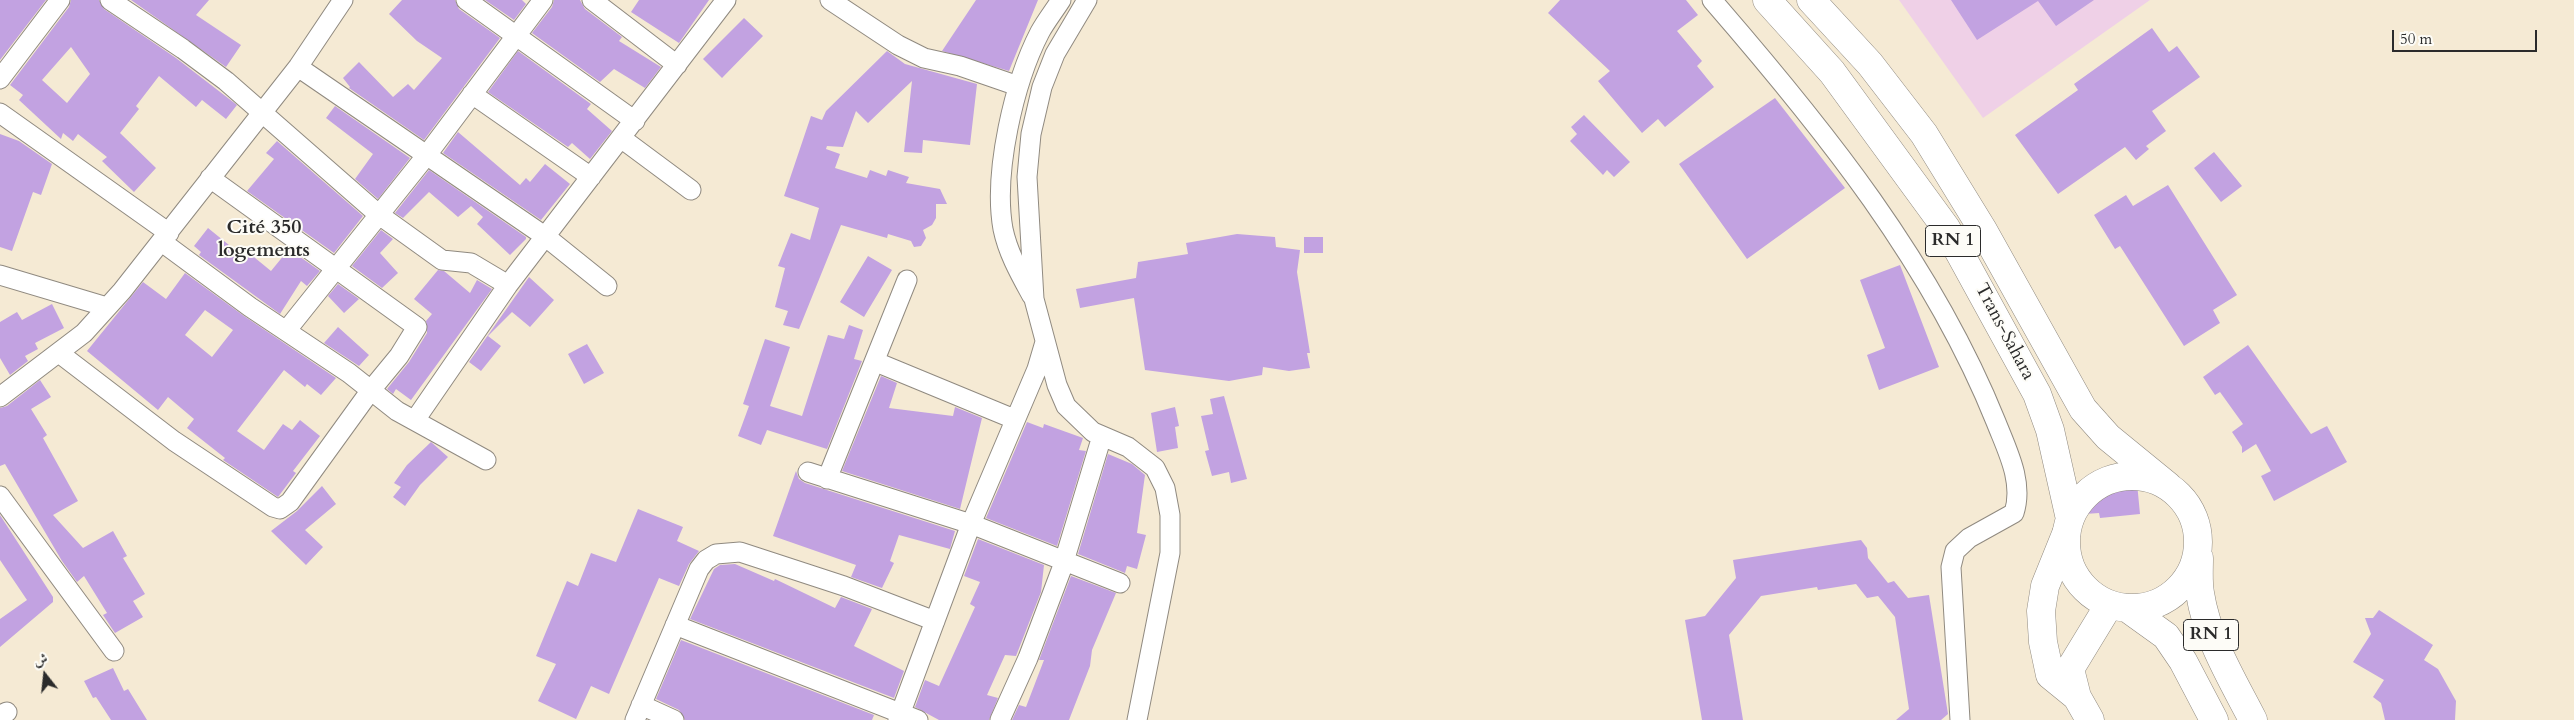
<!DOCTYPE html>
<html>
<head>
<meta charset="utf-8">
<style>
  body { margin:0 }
  #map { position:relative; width:2574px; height:720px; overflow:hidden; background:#f5ead4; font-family:Cardo,Amiri,serif }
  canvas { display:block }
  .north { position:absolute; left:20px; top:650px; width:50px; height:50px; -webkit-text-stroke:4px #fdfcf7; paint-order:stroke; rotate:344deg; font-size:14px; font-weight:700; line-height:20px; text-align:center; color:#2b2b2b }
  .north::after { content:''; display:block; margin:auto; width:18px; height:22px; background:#2b2b2b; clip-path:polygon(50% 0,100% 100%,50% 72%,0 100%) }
  .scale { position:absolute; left:2392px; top:30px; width:145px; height:22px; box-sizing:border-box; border:2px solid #2b2b2b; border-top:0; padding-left:6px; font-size:15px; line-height:18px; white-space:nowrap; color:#2b2b2b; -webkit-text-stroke:4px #fdfcf7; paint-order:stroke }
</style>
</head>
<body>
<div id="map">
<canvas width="2574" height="720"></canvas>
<div class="north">ش</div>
<div class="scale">50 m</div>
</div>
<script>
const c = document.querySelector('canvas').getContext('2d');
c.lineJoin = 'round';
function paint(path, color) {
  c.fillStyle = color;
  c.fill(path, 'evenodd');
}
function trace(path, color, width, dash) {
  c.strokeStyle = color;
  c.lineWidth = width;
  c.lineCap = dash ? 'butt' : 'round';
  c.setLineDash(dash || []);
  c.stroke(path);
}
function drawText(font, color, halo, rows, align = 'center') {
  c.font = font + ' Cardo,serif';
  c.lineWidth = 4;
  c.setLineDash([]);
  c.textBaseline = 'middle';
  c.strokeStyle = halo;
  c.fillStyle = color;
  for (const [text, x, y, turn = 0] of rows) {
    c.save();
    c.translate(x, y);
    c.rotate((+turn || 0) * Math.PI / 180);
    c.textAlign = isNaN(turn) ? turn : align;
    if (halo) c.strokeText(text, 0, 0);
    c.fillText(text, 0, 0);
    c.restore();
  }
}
paint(new Path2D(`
  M1899,0H2150L1983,118Z`), '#efd0e7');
paint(new Path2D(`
  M0,0H46L0,60Z
  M71,0H99L104,9L176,58L237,105L226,119L202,100L196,107L159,76L136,106L139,109L120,133L156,168L134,192L102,161L107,157L78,134L73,141L63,133L61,139L19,100L23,95L10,85L69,7ZM71,47L90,74L67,103L42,80Z
  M131,0H209L196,15L241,45L226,67Z
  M402,0H455L459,9L500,38L424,140L349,88L350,87L343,78L359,62L393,97L408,84L414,90L442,58L417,41L389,14Z
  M485,0H522L526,4L514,20Z
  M554,0H580L585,9L622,37L619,41L661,67L645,88L614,69L600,82L532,33L552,7Z
  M639,0H709L679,43L631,12Z
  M976,0H1038L1009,71L942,51Z
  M1560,0H1686L1698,15L1677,31L1702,61L1697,66L1714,87L1665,127L1658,119L1642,133L1598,81L1610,71L1548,13Z
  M1951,0H2094L2056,26L2038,1L1977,40Z
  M744,18L763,36L722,78L703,59Z
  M2152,28L2169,52L2177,46L2200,77L2152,111L2166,131L2146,146L2149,149L2136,160L2125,147L2058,194L2015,135L2078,90L2074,84Z
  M518,51L591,104L587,109L612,131L590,159L572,143L568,147L488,92Z
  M887,51L905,64L977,84L970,145L923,140L922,153L904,152L912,81L868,123L856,111L843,147L827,146L826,149L840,154L835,168L867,178L870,170L886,176L888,170L909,177L906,183L940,189L947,204H936V218L932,225L923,230L926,238L921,246L914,247L911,241L888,234L887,238L841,225L799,329L783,325L788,311L775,307L785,268L778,266L791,233L810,240L819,208L784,196L811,116L822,120L826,111Z
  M1775,98L1845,188L1747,259L1679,164Z
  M335,106L410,158L378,199L355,179L373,154L326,118Z
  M1584,115L1630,162L1614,177L1607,170L1603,175L1570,141L1577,134L1571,127Z
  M458,132L520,185L526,178L530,182L545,164L570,184L541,220L443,153Z
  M0,134L19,141L52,164L41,195L33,192L12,251L0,247Z
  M277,141L363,216L334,253L247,191L274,159L266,153Z
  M2214,152L2242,186L2221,202L2194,168Z
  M429,170L526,237V239L510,255L477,224L483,217L471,206L458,217L429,192L403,218L395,213Z
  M2168,185L2237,295L2213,310L2220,323L2184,346L2120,246L2115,249L2094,215L2126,195L2133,206Z
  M208,228L245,258L249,253L271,271L289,249L320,271L307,286L301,281L280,314L199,255L201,252L194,246Z
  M381,230L393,239L380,253L398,273L382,288L352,266Z
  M1237,234L1275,237L1276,247L1300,250L1297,272L1310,353H1307L1310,368L1289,371L1263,367L1262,375L1229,381L1145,370L1134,298L1080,308L1076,289L1136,278L1138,262L1188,254L1186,243Z
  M1304,237H1323V253H1304Z
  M868,256L892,270L864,317L840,302Z
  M1900,265L1939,367L1879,390L1867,355L1885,348L1860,280Z
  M438,270L444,271L470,293L477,280L492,289L411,400L396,389L393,394L387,389L409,362L427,333L426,321L432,314L414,299Z
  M185,273L244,316L336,378L321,395L307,384L305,387L284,370L237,431L264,450L283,424L292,430L300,420L320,436L293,471L296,473L278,497L223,460L225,458L187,428L194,419L168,397L158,410L87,351L143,282L166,299ZM205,310L233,330L212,357L185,335Z
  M529,277L554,300L530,327L512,312L488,336L501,346L481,371L469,362Z
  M338,284L359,299L344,313L328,296Z
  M52,304L64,328L35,343L38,349L25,356L28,361L10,375L0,358V322L17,312L22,320Z
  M849,325L863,330L854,359L862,361L827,449L767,430L761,445L738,436L749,406L743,404L765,339L790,347L770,406L802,416L828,335L844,339Z
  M338,327L369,355L359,366L324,343Z
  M587,344L604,373L584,384L568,354Z
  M2248,345L2311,434L2327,426L2347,462L2274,501L2261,476L2271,471L2256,444L2242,453V447L2232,432L2243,424L2220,392L2215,395L2203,377Z
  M881,376L897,383L889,408L953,416L955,407L982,418L960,509L842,471Z
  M40,380L51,397L31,409L47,435L43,438L78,501L53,515L83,548L113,531L127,556L123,558L145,594L133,601L143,617L115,633L103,615L107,613L84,576L77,582L62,561L5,464L0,466V408L7,406Z
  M1224,396L1247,479L1231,483L1229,472L1212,476L1205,451L1209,450L1201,416L1213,414L1210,399Z
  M1175,407L1179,426L1175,427L1178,448L1157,452L1151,413Z
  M1027,422L1043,428L1044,424L1083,438L1079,450L1086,451L1057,546L986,518Z
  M431,442L448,457L420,485L405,506L393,497L401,487L394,483L407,465Z
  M1108,454L1132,464L1145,475L1137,533L1146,535L1137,569L1127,566L1125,573L1078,554Z
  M796,471L799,479L805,483L955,531L950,549L899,535L890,561L894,563L882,588L851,577L856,565L773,536Z
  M2137,483L2140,514L2100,518L2099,513L2085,514L2079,488Z
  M322,486L336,504L305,530L323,547L306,565L271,531L297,511Z
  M638,509L683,527L677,541L699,551L689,564L679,586L659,578L609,694L591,686L576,719L538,701L556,664L536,656L567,581L578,586L591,553L616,562Z
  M0,515L53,597V602L0,647V619L27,600L0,560Z
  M978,539L1044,565L1041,592L1016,656L1005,655L987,695L998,698L989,720H939L915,707L925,680L939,686L975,607L970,604L980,582L964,576Z
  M1861,540L1867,548L1868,558L1888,583L1894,581L1908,598L1929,595L1948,714L1941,720H1896L1909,709L1895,617L1878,596L1867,598L1856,584L1818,590L1817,587L1761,596L1729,635L1743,720H1702L1685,620L1705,616L1736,578L1733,560Z
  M735,564L774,581L775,579L835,608L841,597L872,609L854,646L904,671L894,698L690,619L714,569L720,565Z
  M1071,576L1116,593L1092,650L1090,666L1069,720H1012L1019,705L1026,707L1044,660H1039Z
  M2379,610L2433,645L2424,660L2438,669L2456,701L2455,720H2385L2381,703L2373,697L2384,680L2353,662L2371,634L2365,618H2373Z
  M681,640L874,715L872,720H685L679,710L656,699Z
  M113,668L124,691L128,689L147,720H111L96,697L93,698L84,681Z`), '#c2a2e1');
const street = new Path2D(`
  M110,0L183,49L226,81L378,214L442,260L471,263L508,285
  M466,0L635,121
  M592,0L677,65
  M830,0L898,45L924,58L960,66L1018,86
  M1087,0L1055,54L1042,87L1031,134L1027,177L1034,299L1057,385L1066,406L1093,432L1128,447L1155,468L1165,488L1170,515V553L1137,720
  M1712,0C1823,128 1932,263 1996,422C2007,450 2024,482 2014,513L1969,538L1955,551L1951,567L1960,720
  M298,67L546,237L607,286
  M0,79L60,0
  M472,94L591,177
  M0,113L169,233
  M621,138L691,190
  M162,242L250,307L349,373L397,411L486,460
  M0,275L107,307
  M1032,296C1020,274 1008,253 1003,229C993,173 1014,82 1040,32C1046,21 1054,11 1061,0
  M286,331L426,156L543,0
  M59,353L174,441L273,507L280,509L290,502L371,390L399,356L417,327L210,178
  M876,362L1014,419
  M0,397L84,333L122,291L298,67L343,0
  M415,420L508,285L726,0
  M808,472L971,524L1120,583
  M827,479L907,280
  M0,496L114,651
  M675,625L918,720
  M641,705L674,720
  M0,715L7,712
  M635,720L699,569L706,560L716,554L740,552L844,586L935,621
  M898,720L971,524L1037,369L1045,342
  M1000,720L1028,658L1062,568L1102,436`);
const secondary = new Path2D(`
  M2066,534L2045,586L2041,611L2043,642L2050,675L2077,697
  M2090,720L2077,697L2070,669L2109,605`);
const highway = new Path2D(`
  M1767,0L1832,72L1946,228L2037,394L2050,430L2070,519
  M1811,0L1870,64L1924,134L1983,230L2083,409L2108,437L2168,486
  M2066 542a66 66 0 1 1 132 0a66 66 0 1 1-132 0Z
  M2199,558C2199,569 2198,582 2200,593C2207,639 2232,679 2253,720
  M2127,608L2166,636L2183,661L2214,720`);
trace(street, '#908a80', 21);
trace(secondary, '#908a80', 29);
trace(highway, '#908a80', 29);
trace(street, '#fff', 19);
trace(secondary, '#fff', 28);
trace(highway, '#fff', 28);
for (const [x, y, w] of [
  [1953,241,55],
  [2211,635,55]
]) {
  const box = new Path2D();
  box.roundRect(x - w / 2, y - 15.5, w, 31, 4);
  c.fillStyle = '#fdfcf7';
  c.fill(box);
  trace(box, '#2b2b2b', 1);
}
drawText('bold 18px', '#2b2b2b', null, [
  ["RN 1",1953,241],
  ["RN 1",2211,635]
]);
drawText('19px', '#2b2b2b', '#fdfcf7', [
  ["Trans-Sahara",2004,332,62]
]);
drawText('bold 20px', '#2b2b2b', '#fdfcf7', [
  ["Cité 350",264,228],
  ["logements",264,251]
]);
</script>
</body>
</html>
